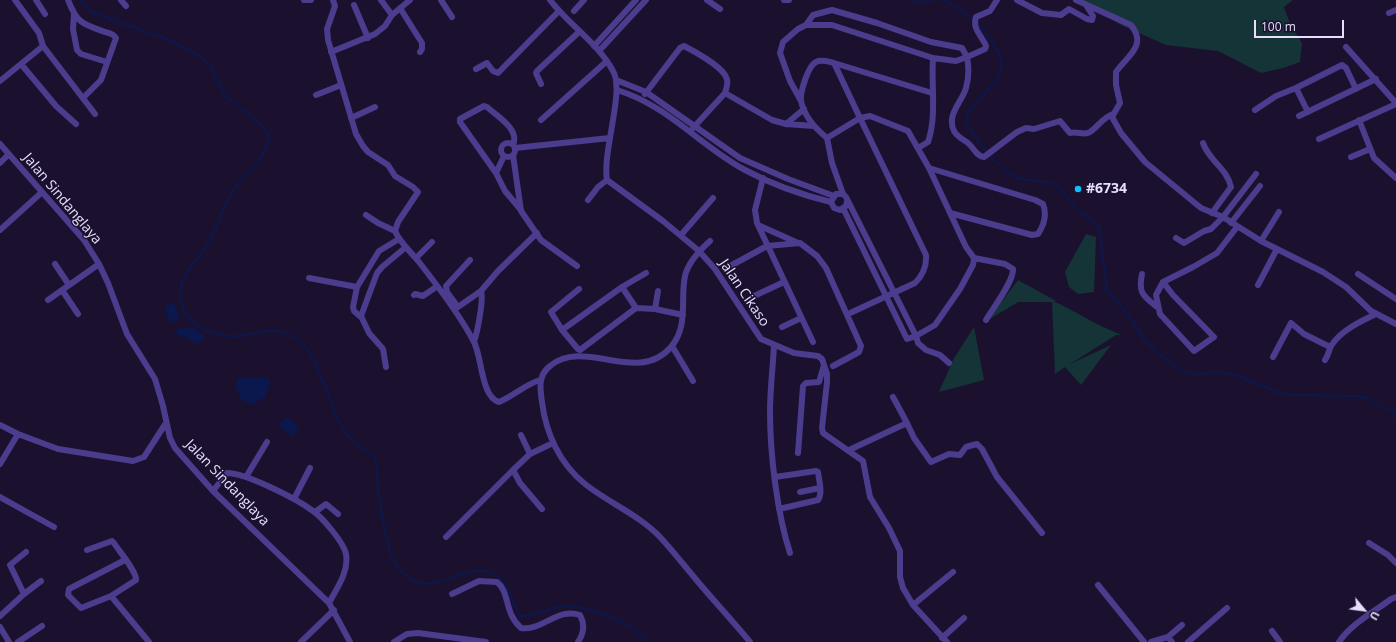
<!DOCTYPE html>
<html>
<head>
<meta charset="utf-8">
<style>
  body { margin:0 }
  #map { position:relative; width:1396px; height:642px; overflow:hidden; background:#1b112e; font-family:"Open Sans",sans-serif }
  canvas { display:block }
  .north { position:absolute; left:1344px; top:590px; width:40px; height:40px; -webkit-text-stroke:3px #1b112e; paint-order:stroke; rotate:119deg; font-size:11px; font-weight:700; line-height:16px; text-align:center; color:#e7deff }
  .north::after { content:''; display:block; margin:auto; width:14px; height:18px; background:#e7deff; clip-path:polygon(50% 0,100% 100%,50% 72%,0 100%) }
  .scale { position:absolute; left:1254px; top:20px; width:90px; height:18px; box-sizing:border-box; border:2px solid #e7deff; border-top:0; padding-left:5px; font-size:12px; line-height:14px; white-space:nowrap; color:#e7deff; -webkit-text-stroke:3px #1b112e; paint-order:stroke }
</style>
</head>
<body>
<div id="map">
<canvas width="1396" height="642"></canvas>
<div class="north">U</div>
<div class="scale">100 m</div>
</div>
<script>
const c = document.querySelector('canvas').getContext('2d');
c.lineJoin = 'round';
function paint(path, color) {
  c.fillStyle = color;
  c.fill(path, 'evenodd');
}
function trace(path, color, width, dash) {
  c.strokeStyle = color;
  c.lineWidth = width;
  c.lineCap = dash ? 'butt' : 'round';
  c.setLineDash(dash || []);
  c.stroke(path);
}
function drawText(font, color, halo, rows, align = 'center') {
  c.font = font + ' "Open Sans",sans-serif';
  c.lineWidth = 3;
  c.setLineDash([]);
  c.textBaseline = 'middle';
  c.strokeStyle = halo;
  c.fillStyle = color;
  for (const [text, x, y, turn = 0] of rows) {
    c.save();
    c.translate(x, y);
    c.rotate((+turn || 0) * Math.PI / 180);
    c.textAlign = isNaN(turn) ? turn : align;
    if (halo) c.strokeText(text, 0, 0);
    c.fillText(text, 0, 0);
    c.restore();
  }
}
paint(new Path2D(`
  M1073,0H1293L1284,7L1291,26L1302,43L1300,62L1283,68L1261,73L1218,51L1166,45L1121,25L1086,5Z
  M1086,234L1096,237L1094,292L1078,294L1069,287L1065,272Z
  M1018,280L1056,301L1054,302L1060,304L1097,324L1121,335H1116L1070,364L1111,345L1081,385L1065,367L1055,374L1052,302H1018L988,320Z
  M974,327L984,380L939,392L953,360Z`), '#143438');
paint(new Path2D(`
  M174,303L180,319L170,323L164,307Z
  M183,326L187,329L186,331L190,326L205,336L198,345L183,335L181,338L175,333Z
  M239,377L269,378L270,383L265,397L251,405L241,399L235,387Z
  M287,417L299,427L292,437L278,425Z`), '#0a184e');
trace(new Path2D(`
  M81,0L90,12L167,39L197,54L209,64L226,97L261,124L269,136C265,160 254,163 240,180C235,187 230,196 226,204C219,216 217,230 209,242C198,262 174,277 181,302C183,311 188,319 195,324C203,330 220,336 230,336C256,338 268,321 297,339C322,355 328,416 351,439C357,446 368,451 375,457C378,471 377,483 379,496C382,518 386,542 394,562C397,569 405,575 411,579C415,581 421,584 425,584C445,584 478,562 496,575C507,582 514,604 520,616C535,617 544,610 558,607C578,603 612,616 629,626C636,629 641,637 647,642
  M911,0L920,3L933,0
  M942,0L957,7L975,20
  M978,23C985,35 998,46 1001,60C1007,86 963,103 966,123C975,139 999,170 1016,177C1028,182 1043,179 1055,185C1065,191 1070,202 1078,210C1084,217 1094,219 1099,227L1107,290L1135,324L1143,339L1156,352L1183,371L1194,375L1216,372L1225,373L1242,377L1279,393L1290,395L1359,396L1370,399L1395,414L1396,416`), '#0a184e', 2);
trace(new Path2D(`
  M36,0L45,14
  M68,0C77,23 82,24 105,32C109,33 114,34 116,38L101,80L83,98
  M121,0L126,6
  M304,0H311
  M333,0L335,6L327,29L328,40L356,134L363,146L368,152L388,165L395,176L413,187L418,192L398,222L395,231C400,243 411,252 419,262C437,285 461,317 474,342C482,357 481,397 499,402C516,395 522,386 540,380
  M381,0L392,15
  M441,0L452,17
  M550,0C569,25 598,43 613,71C625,91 602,152 607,180L663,221L699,251L715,269L761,339L794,353L818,356L822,359L827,374V382L822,428L823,433L863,461L870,497L889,528L900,551V577L903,588L913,605L947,642
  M707,0L720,9
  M784,0H789
  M997,0L990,11L976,17C972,29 982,36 986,46L985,49L967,57C969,67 969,77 966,88C962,102 946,115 954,131C957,137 963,139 968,143C974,148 976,156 984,157L1017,132L1026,128L1034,129L1060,121L1070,133C1077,131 1084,136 1090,132C1098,127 1102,118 1113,114
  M1017,0L1042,13L1061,15L1069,9L1087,19L1092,20L1093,16L1086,5
  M1076,0L1131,25C1148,46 1126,57 1116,72V85L1120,103L1112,117L1121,133L1145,162L1201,208L1223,217L1261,241L1323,272L1346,287L1371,311L1396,324
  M354,5L368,38
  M400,8L422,43V49L420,52
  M574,11L584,0
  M1389,13L1396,10
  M74,14L73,29L77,50L81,54L107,62
  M43,46L95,114
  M594,46L636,0
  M1346,47L1396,103
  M599,51L646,0
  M331,52L375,34L385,26L392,15L410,0
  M834,63L860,118L870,116L908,131L929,168L966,247L974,258L973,265L960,289L935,325L916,336L918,343L926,350L940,355L949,363
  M21,64L56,106L76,124
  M476,69L487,63L493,71L498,73L559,11
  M616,80L646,92L740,158L788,179L834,196
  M0,81L43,46L39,33L15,0
  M541,84L536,73L537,71L579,32
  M617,90C669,106 700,146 745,170C771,184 802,195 831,202
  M645,94L680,48L684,46C694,51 719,65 725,75C729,81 727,86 725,93
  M316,95L341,85
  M801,101L790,81L780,53L783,42L798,29L806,25H832L933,58L956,61L967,57L962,48L931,42L877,23L832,10L813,15L806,25
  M1255,110L1276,96L1296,88
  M1308,112L1296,88L1342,65L1346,68L1356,89
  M1299,116L1376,79
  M351,118L375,107
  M541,120L607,61
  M1359,120L1374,158L1396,178
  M786,124L804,109
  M693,128L725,93L772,120L786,124L814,126
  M827,138C816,129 804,116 801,101C800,92 808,66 816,62C822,59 829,62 834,63L932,93
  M1319,139L1396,104
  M501 150a7 7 0 1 1 14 0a7 7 0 1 1-14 0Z
  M1203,143C1209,161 1227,168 1231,187L1212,213
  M0,144L84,240L99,264L108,283L127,334L155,379L163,406L170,438L175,448L213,491L329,603L350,642
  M515,148L610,138
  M918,148L928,142C937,116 931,85 933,58
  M513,155L521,211L541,240L577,266
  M504,156L496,173L505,191L521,210
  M1351,157L1370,149
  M0,163L9,154
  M929,168L1035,200L1043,204C1047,214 1044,225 1038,234L1032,235L950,213
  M496,173L460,122V119L484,106L487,107C497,116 520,129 513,145
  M763,178L755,210L757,223L813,342
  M843,194L832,163L827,138L860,118L926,255C927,267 923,275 915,283L848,314
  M588,200L598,187L607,180
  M843,208L907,339L916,336L846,197L843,194H836L831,202L834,208L840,210L846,206L847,201
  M366,215L378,223L395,231
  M1231,223L1260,186
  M758,225L798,243
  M0,230L41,193
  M681,235L713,198
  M1176,238L1184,243L1204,231L1211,229L1223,217L1256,174
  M710,241C700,250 688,262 685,276C680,299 689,326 671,347C637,386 585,337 550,366C538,375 540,389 542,402C546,434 560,464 585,484C609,503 639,515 660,537C672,550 683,564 694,577C712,599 732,620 750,642
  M1261,241L1279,212
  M416,258L432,242
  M974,258L1005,264L1013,269C1014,281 993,308 986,320
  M470,260L446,286L447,292L458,307L481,291L498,271L537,233
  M55,264L69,285
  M732,265L767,246L800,243L817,256L826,268L861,346L859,352L833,366
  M1142,274C1138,293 1143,296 1157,307
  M1358,274L1396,299
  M309,278L357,287
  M1163,282L1173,295L1214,337L1194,351L1160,314L1156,295L1163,282L1193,267L1217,253L1237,227
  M1258,285L1277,249
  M622,287L646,273
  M62,290L78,314
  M414,295L415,294L423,296L436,287
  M754,296L784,282
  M48,300L99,264
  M636,308L580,350L578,349L562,330L622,287L636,308L655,309L683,315
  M655,309L658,291
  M362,318L354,311L353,307L357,287L379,251L399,239
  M782,327L801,318
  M562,330L551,312L579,289
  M474,342C477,333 484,300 481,291
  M774,345C773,367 770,389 770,412C770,454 777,513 790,553
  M672,346L693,381
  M1273,357L1291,323L1304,334L1330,347
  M1325,360C1328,356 1329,350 1331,346C1340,331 1361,321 1376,314
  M386,367L383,349L369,333L361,316L377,273L382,267L406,247
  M893,397L907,423
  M0,425L18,434L58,449L133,461L144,457L166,423
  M521,435L530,454
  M849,450L907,423L914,438L931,462L949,454L960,455L966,447L977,444L982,449L997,477L1042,533
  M798,453L803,386L806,383L819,382L824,365
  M0,464L18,434
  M246,477L267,442
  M775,477L816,471L818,472C819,480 823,494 818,500L779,509
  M213,491L227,473C246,473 297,499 313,511C323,518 344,543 346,554C349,572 337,588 329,603
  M800,492L820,488
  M0,497L54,527
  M294,499L310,468
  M542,509L520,483L513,470L530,454L553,443
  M315,512L326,504L338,514
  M446,537L513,470
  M1369,543L1388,555L1396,563
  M87,550L112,541L114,543C119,551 137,572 136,580L111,596L81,608L68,595L69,589L125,560
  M1098,585L1144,642
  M24,594L10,565L26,552
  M452,594L479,581L497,582C510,592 504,613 521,628C542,631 558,607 580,615C585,624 584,633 578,642
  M111,596L149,642
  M913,605L953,572
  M0,616L24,594L41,581
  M0,627L9,642
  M1272,631L1280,642
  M1168,637L1182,625
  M942,638L964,618
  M18,642L42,626
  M301,642L334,610
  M394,642L407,634L418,633L486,642
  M1151,642L1168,637L1172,642
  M1188,642L1227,608
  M1339,642C1351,624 1374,612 1391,599L1396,597`), '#4c3c8d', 6);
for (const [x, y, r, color] of [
  [1078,189,4,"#0ac0ff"]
]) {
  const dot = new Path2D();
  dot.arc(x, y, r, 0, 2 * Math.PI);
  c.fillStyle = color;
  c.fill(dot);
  trace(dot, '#1b112e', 1.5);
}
drawText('bold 14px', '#e7deff', '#1b112e', [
  ["#6734",1086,189]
], 'left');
drawText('14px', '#e7deff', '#1b112e', [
  ["Jalan Sindanglaya",62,199,50],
  ["Jalan Cikaso",744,293,56],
  ["Jalan Sindanglaya",227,483,46]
]);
</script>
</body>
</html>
